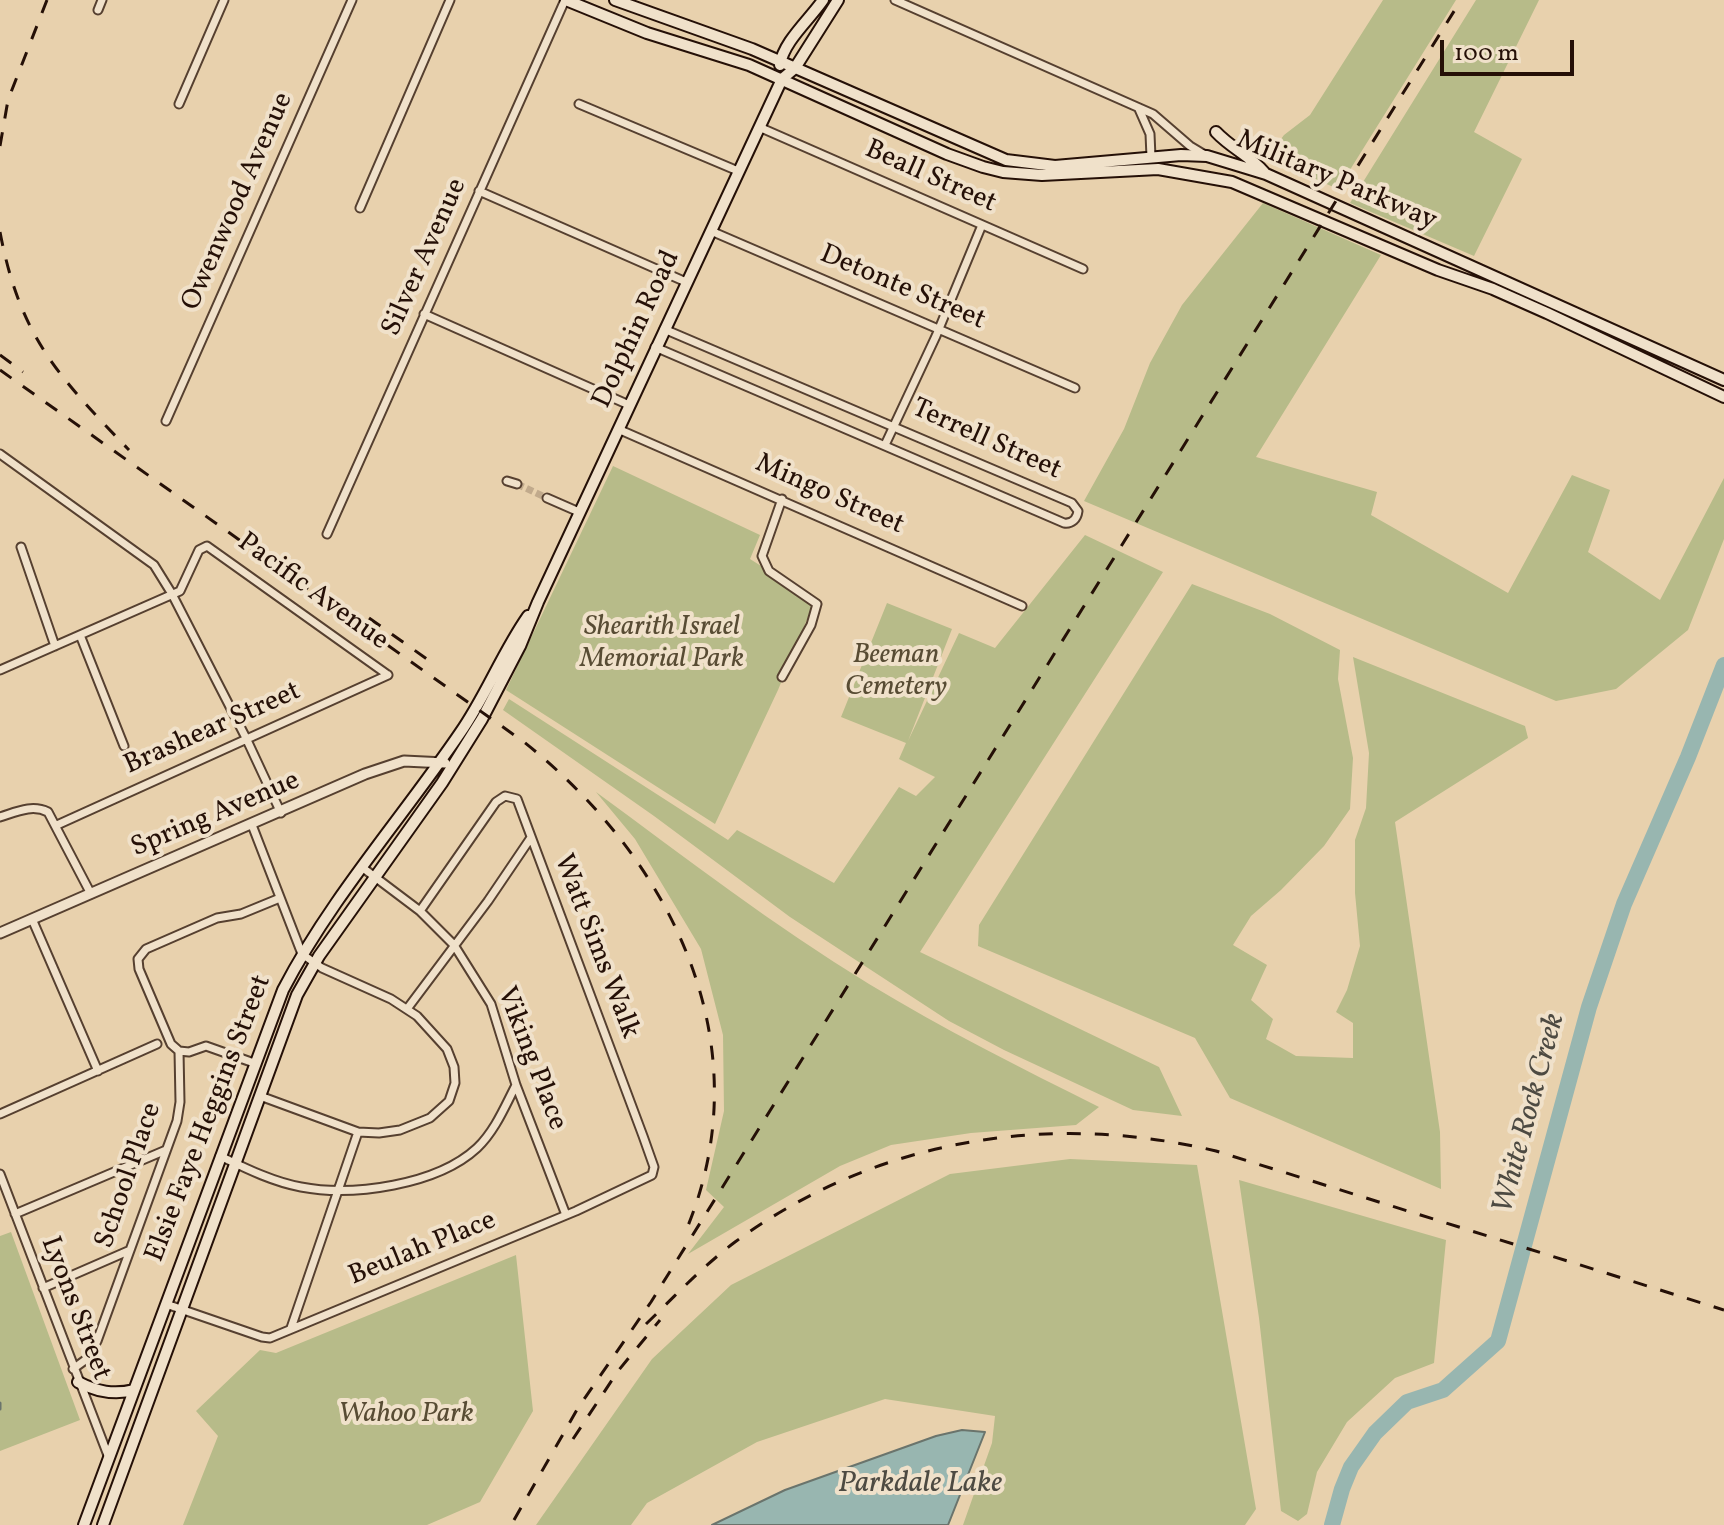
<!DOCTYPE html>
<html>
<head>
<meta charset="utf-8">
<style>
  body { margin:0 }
  #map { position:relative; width:1724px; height:1525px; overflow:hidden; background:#e8d1ad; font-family:Vollkorn,serif }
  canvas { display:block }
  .scale { position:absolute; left:1440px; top:40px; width:134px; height:36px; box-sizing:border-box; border:4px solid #251007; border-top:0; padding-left:10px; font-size:24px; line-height:28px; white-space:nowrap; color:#251007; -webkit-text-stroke:6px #f0e1ca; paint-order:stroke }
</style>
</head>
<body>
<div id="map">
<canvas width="1724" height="1525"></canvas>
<div class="scale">100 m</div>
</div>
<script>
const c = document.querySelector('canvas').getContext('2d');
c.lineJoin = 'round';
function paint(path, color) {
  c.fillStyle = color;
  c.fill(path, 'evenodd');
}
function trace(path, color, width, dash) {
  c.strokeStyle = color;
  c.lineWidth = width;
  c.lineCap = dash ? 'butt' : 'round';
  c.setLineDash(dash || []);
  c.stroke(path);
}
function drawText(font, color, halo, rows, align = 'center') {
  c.font = font + ' Vollkorn,serif';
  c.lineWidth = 8;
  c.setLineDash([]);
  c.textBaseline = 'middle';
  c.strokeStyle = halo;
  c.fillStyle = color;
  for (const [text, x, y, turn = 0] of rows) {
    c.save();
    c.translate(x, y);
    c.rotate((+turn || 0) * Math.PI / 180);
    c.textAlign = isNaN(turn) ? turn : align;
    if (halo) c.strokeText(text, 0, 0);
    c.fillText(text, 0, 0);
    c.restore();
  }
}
paint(new Path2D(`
  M1383,0H1456L1338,189L1267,158L1284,135L1310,115Z
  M1476,0H1539L1474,132L1522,159L1474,256L1350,203Z
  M1263,203L1381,255L1256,457L1377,492L1371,515L1508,593L1572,475L1610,490L1588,552L1660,600L1724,478V539L1688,630L1616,689L1556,701L1084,501L1124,429L1150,363L1182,305Z
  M613,466L760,535L750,559L815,600L778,690L715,824L506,690Z
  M1085,535L1163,572L920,952L1159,1067L1182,1116L1133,1110L1004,1050L949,1021L790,917L654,816L503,710L509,699L728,840L737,830L834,883L899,787L916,796L935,777L899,759L906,743L841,717L887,603L952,629L908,741L959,633L995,648Z
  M1192,584L1270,614L1340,650L1338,679L1353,758L1350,809L1324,846L1281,890L1251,916L1233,945L1267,965L1251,1000L1273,1019L1266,1039L1296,1056L1353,1058V1023L1336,1012L1347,990L1360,946L1355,893V840L1366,808L1369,753L1353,657L1525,726L1528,738L1395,822L1440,1132L1441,1189L1230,1098L1195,1038L978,946L979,925Z
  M596,792C686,858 774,926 869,984C943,1029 1021,1068 1099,1107L1076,1125L971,1133L891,1145L840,1166L688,1254L724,1207L706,1190L724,1111L723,1035L701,949L635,839Z
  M1070,1159L1197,1165L1256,1509L1245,1525H963L992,1443L995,1416L885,1399L757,1442L647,1503L631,1525H536L652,1359L731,1285L950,1174Z
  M1239,1180L1446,1240L1434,1363L1395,1378L1347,1422L1317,1472L1307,1514L1298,1521L1281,1511L1259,1318Z
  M11,1232L80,1420L0,1451V1236Z
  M516,1255L533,1411L480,1502L427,1525H183L218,1436L196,1411L260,1350L276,1353Z`), '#b7bb89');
const water = new Path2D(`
  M962,1430L985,1432L948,1525H712L785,1490L936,1436Z`);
paint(water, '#98b6b0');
trace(water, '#6a746c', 2);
trace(new Path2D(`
  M0,1403V1409`), '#6a746c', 3);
trace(new Path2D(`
  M1332,1525L1342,1489L1351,1467L1375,1433L1407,1402L1443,1390L1498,1341L1589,1007L1624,904L1688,757L1724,665`), '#98b6b0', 16);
trace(new Path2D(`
  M517,484L547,498`), '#c1aa8c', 7, [7, 3.5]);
const minor = new Path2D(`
  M895,0L1153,114L1190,146L1205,155
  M98,10L102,0
  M179,104L224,0
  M579,104L738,171
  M1139,109L1150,134L1151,157
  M759,127L1083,269
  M479,191L686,282
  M360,208L450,0
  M711,231L1075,388
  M424,314L629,405
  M655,347L1064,523C1072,524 1077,519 1078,511L1072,503L664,329
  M166,421L352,0
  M618,429L1022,606
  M885,445L936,336L982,225
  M0,454L154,565L172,594L246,738L281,813
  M507,481L517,484
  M547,498L579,512
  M327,534L565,0
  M21,547L55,646
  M80,635L124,746
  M0,670L180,591L199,550L207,546L388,675
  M782,677L811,625L817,604L769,571L762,556L782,499
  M0,817C16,812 32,804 48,812L91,894
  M57,825L388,675
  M252,825L302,954L322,968L391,999L417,1016L447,1049L454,1067L455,1083L449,1101L430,1118L400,1130L379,1133L358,1132L260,1096
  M363,868L420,911L454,945L491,1004L516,1085L566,1215
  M32,919L98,1071
  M407,1009L488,901L530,839
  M179,1051L189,1052L206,1046L254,1063
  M0,1114L157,1044
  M220,1156C245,1168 273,1182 301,1187C353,1197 437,1185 477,1148C495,1131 505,1106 516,1085
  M0,1174L109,1458
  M15,1214L166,1150
  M43,1288L128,1251
  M166,1304L262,1337L270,1338L576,1211L652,1175L654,1167L643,1136L517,799L505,796L496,802L420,911
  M291,1328L358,1132
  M73,1369L88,1358L97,1341L177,1121L180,1102L179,1051L171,1044L139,969L138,959L146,949L217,918L241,914L280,898`);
const tertiary = new Path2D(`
  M0,933L365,774L404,761L445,763`);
const secondary = new Path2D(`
  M566,0L647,33L749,65L947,154L983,167L1003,172L1042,175L1158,169L1232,182L1438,270L1493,289L1547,313L1724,397
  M615,0L752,49L1006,160L1055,166L1181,155L1207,156L1266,174L1724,380
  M780,65C783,42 810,19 823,0
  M1216,132C1231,148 1250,156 1264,172
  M78,1382C97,1392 114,1395 134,1390
  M84,1525L283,990C330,899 402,818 460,733C486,696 502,653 528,616
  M103,1525L297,995L319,956L442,783L482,719L520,646L538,602L782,79L795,68L838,0`);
trace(minor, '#564030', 11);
trace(tertiary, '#564030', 13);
trace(secondary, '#251007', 14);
trace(minor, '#f0e1ca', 7);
trace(tertiary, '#f0e1ca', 9);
trace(secondary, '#f0e1ca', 10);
trace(new Path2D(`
  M0,146L8,100L47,0
  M0,232C20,337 58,376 129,450
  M0,355L23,372
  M0,370L524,742C672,860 765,1046 685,1233
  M369,618L434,664
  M646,1324C675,1296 702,1267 735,1242C876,1139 1048,1111 1216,1151L1724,1310
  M573,1439L618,1371L660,1320
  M514,1520L578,1408L651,1302L1461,0`), '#251007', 3, [14, 14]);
drawText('28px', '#251007', '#f0e1ca', [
  ["Beall Street",930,178,24],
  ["Military Parkway",1336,182,23],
  ["Owenwood Avenue",239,202,-66],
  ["Silver Avenue",426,258,-66],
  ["Detonte Street",902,289,23],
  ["Dolphin Road",638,330,-65],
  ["Terrell Street",986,441,24],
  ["Mingo Street",829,496,24],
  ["Pacific Avenue",312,593,36],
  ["Brashear Street",213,730,-24],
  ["Spring Avenue",216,816,-23],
  ["Watt Sims Walk",595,947,69],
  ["Viking Place",530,1059,69],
  ["Elsie Faye Heggins Street",210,1119,-69],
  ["School Place",130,1176,-71],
  ["Beulah Place",423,1250,-22],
  ["Lyons Street",74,1309,69]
]);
drawText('italic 28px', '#584c34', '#f0e1ca', [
  ["Shearith Israel",662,629],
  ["Memorial Park",662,661],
  ["Beeman",896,657],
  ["Cemetery",896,689],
  ["Wahoo Park",406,1416]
]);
drawText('italic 30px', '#4d4a42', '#f0e1ca', [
  ["White Rock Creek",1531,1114,-75],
  ["Parkdale Lake",920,1485]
]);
</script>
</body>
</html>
